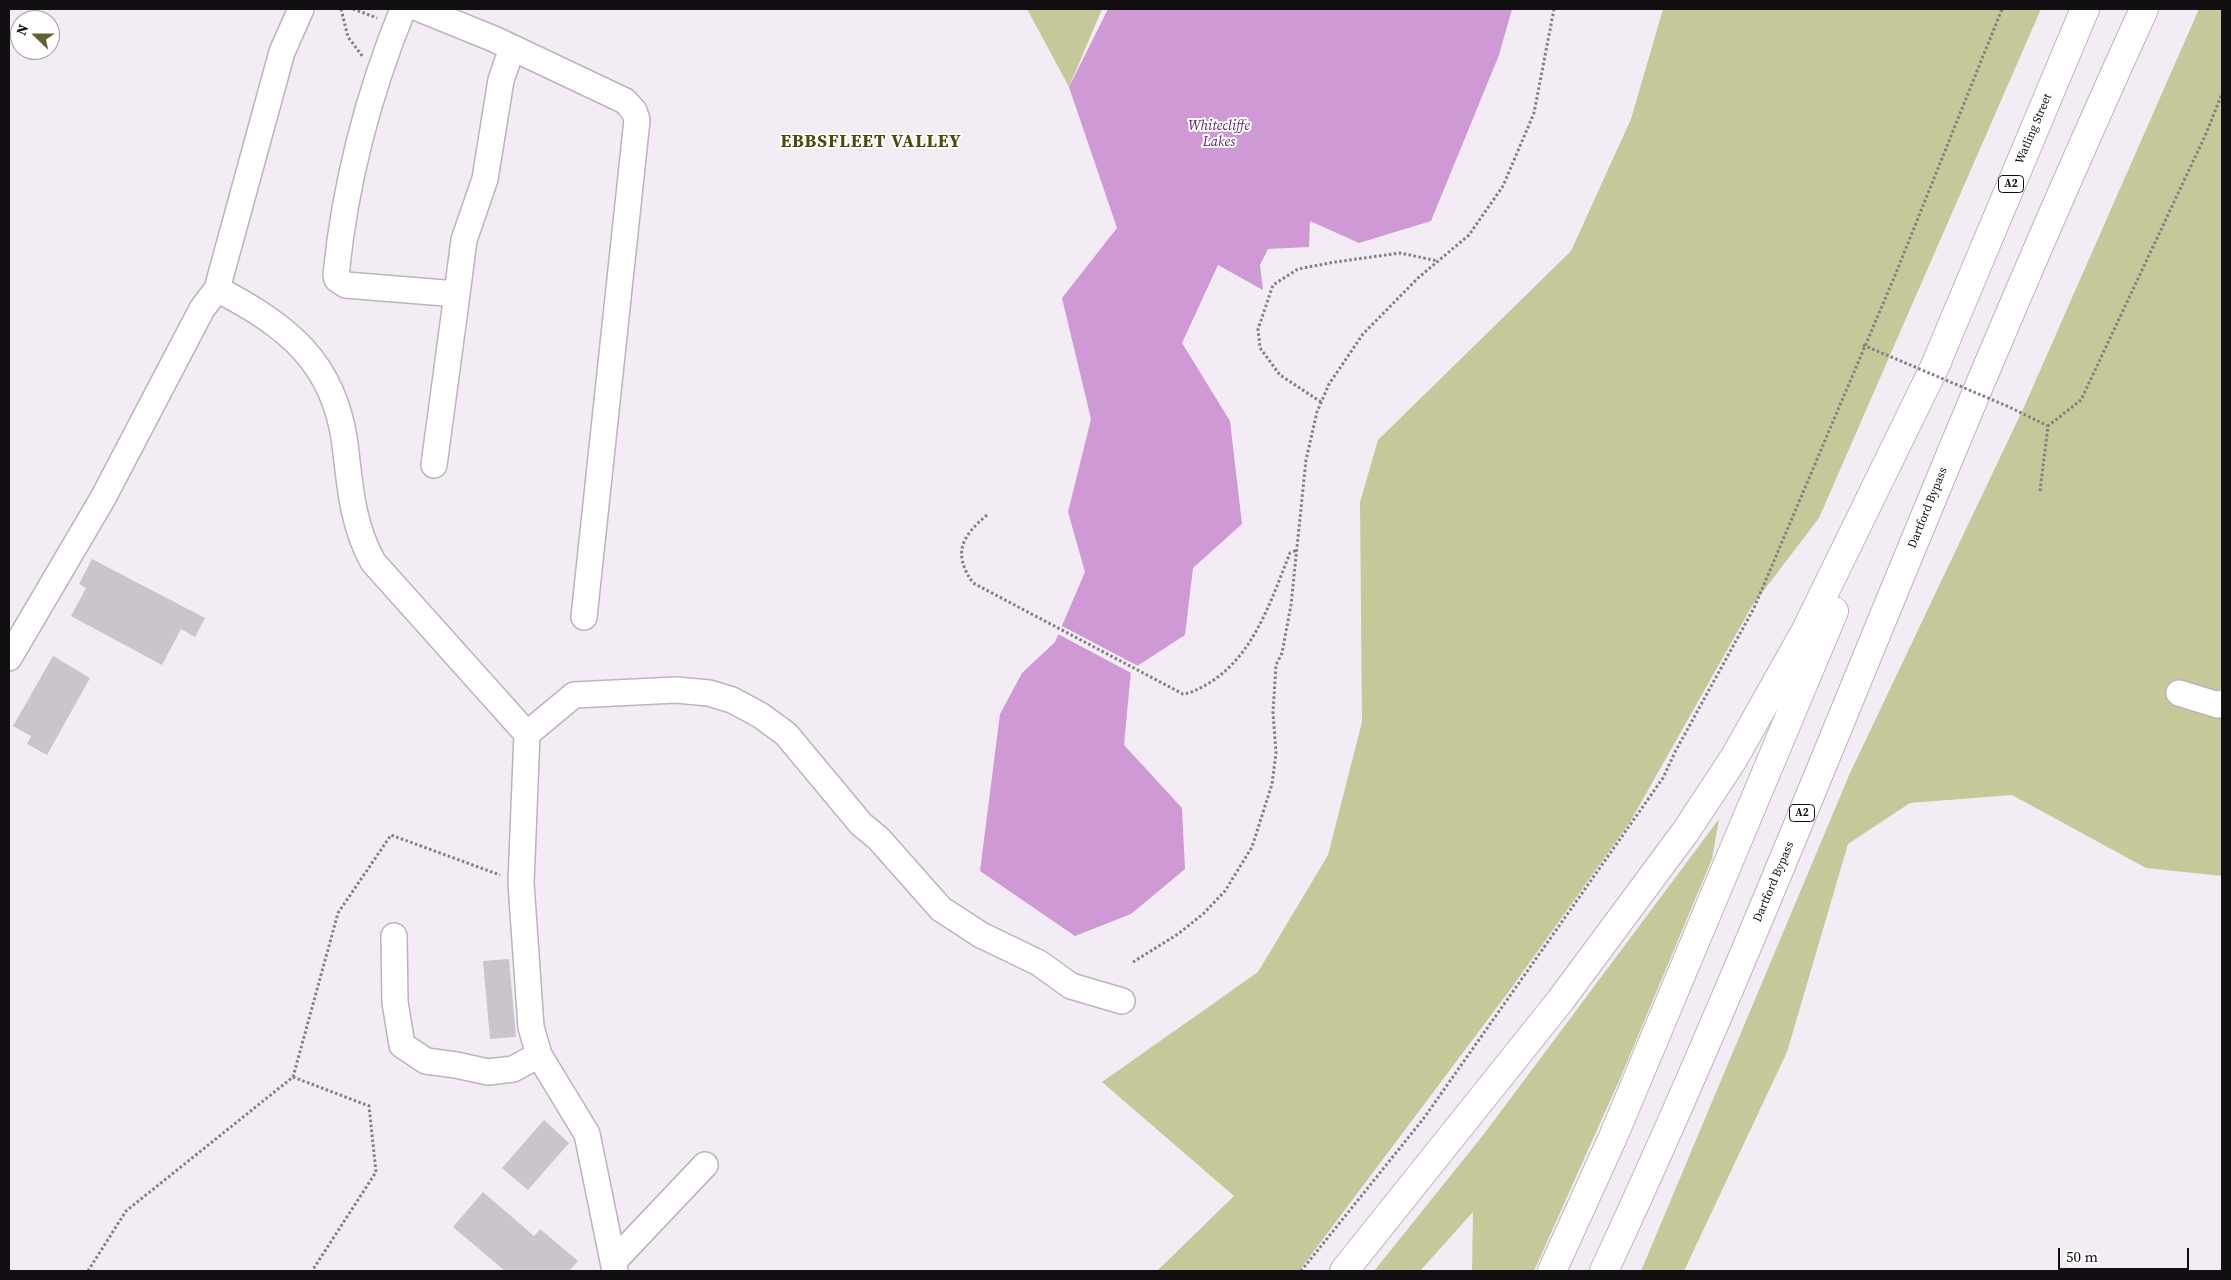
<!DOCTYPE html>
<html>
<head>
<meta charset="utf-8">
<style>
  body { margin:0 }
  #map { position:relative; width:2231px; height:1280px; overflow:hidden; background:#f3ecf4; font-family:"Source Serif 4",serif }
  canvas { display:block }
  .frame { position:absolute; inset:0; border:10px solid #110f11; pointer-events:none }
  .north { position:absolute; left:10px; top:10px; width:50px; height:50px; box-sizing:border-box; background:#fff; border:1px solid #a09fa0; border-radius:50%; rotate:292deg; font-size:14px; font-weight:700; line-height:20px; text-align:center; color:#110f11 }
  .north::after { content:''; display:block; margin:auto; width:18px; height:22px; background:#61622f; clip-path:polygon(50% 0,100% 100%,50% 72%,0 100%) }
  .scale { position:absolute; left:2058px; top:1248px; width:131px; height:22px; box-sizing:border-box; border:2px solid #110f11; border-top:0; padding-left:6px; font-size:15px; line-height:18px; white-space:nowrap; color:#110f11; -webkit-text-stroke:4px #fff; paint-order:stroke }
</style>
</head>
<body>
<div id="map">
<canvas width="2231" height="1280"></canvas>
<div class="frame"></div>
<div class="north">N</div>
<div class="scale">50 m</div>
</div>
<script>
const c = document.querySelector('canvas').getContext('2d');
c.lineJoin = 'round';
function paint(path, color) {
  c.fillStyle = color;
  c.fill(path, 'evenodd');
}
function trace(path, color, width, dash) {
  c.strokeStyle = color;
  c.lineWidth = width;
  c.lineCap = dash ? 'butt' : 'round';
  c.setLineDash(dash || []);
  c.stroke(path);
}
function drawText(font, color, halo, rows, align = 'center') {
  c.font = font + ' "Source Serif 4",serif';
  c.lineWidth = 4;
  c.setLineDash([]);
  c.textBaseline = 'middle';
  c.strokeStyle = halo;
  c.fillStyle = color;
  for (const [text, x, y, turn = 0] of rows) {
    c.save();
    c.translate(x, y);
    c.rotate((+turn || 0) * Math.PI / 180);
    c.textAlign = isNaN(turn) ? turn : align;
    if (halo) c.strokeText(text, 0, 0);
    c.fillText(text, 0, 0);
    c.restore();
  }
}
paint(new Path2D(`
  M1027,9H1102L1069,87Z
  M1663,9H2041L1819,518L1752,606L1630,822L1510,990L1299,1271H1157L1234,1196L1102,1082L1258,972L1328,855L1362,722L1360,502L1378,440L1571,251L1631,119Z
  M2199,9H2222V876L2146,868L2012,795L1910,803L1848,844L1787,1052L1684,1271H1641L1850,773L2024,407Z
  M1719,819L1712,859L1622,1074L1534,1271H1472L1473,1212L1420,1271H1374L1484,1134Z`), '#c7c899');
paint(new Path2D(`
  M1108,9H1512L1499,55L1431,221L1359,243L1310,221L1309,247L1268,249L1260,265L1263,290L1218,265L1182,343L1230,421L1242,524L1193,568L1185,635L1131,670L1124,745L1182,808L1185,869L1131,914L1075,936L980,871L1000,714L1022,673L1055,642L1085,572L1068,512L1091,419L1062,298L1117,228L1069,87Z`), '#ce99d5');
paint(new Path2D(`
  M1060,625L1140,667L1133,674L1056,633Z`), '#f3ecf4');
paint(new Path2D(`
  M92,559L205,618L195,637L181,629L162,665L71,616L86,588L79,584Z
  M53,656L90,678L47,755L27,744L31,736L13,726Z
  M509,959L516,1037L490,1039L483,961Z
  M544,1120L569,1143L528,1190L502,1168Z
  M483,1192L534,1236L540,1229L578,1261L569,1271H505L453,1227Z`), '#ccc4cd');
const minor = new Path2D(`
  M403,9C368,95 345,183 336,275L337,279L346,285L457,294L464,240L485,179L501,80L512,48
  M420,9L494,39L625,101L634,111L637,120L584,617
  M217,289C286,325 334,361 345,444C350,485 352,524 373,562L527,734L521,883L531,1027L539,1055L587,1134L615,1271
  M434,465L457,294
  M9,658L103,498L202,309L217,289L282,52L301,9
  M2179,693L2218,705L2222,703
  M527,734L574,695L676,690L709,693L732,700L760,715L786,734L861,824L879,839L941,909L981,935L1039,963L1071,986L1122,1001
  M394,936L395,1002L402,1045L426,1061L456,1065L488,1072L513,1069L539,1055
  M614,1261L705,1165`);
const highway = new Path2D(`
  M1932,373L2085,9
  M1344,1271L1560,1001L1686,831L1734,758L1806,630L1938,360
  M1552,1271L1613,1137L1834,611
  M1604,1271C1721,1021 1822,764 1928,509C1997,341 2069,174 2144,9`);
trace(minor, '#bbb4bc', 28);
trace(highway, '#bbb4bc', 30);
trace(new Path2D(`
  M341,9L348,37L363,57
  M353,9L377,18
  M1321,402L1280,375L1260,348L1258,329L1273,285L1298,269L1335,262L1400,253L1438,261
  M2040,491L2048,426L2081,400L2205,136L2222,94
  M987,515C962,536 952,553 973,583L1183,694C1193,693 1202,687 1211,682C1255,653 1271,600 1290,553L1297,550
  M1133,962L1178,934L1203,914L1225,891L1252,847L1272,784L1276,753L1273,712L1276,665L1282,653L1291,605L1306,460L1317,412L1329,384L1363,334L1418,278L1469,235L1503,186L1534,113L1554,9
  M293,1077L369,1106L376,1172L312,1271
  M88,1271L126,1211L293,1077L338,913L391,835L500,875
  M1301,1271L1424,1118L1663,778L1675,752L1754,608L1896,273L2002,9`), '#837e84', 3, [2.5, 2.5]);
trace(minor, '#fff', 25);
trace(highway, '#fff', 28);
trace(new Path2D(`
  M1863,345L2007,406L2048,426`), '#837e84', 3, [2.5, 2.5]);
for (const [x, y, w] of [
  [2011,184,25],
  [1802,813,25]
]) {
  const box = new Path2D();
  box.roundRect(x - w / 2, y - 8.5, w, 17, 4);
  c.fillStyle = '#fff';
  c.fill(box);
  trace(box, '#110f11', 1);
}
drawText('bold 11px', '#110f11', null, [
  ["A2",2011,184],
  ["A2",1802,813]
]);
drawText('12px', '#110f11', '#fff', [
  ["Watling Street",2034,129,-67],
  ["Dartford Bypass",1928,508,-68],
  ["Dartford Bypass",1774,882,-67]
]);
drawText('italic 14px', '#5d1d66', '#fff', [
  ["Whitecliffe",1219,126],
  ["Lakes",1219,142]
]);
c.letterSpacing = '1px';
drawText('bold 18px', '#4a4a0b', '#fff', [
  ["EBBSFLEET VALLEY",871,142]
]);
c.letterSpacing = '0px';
</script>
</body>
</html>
